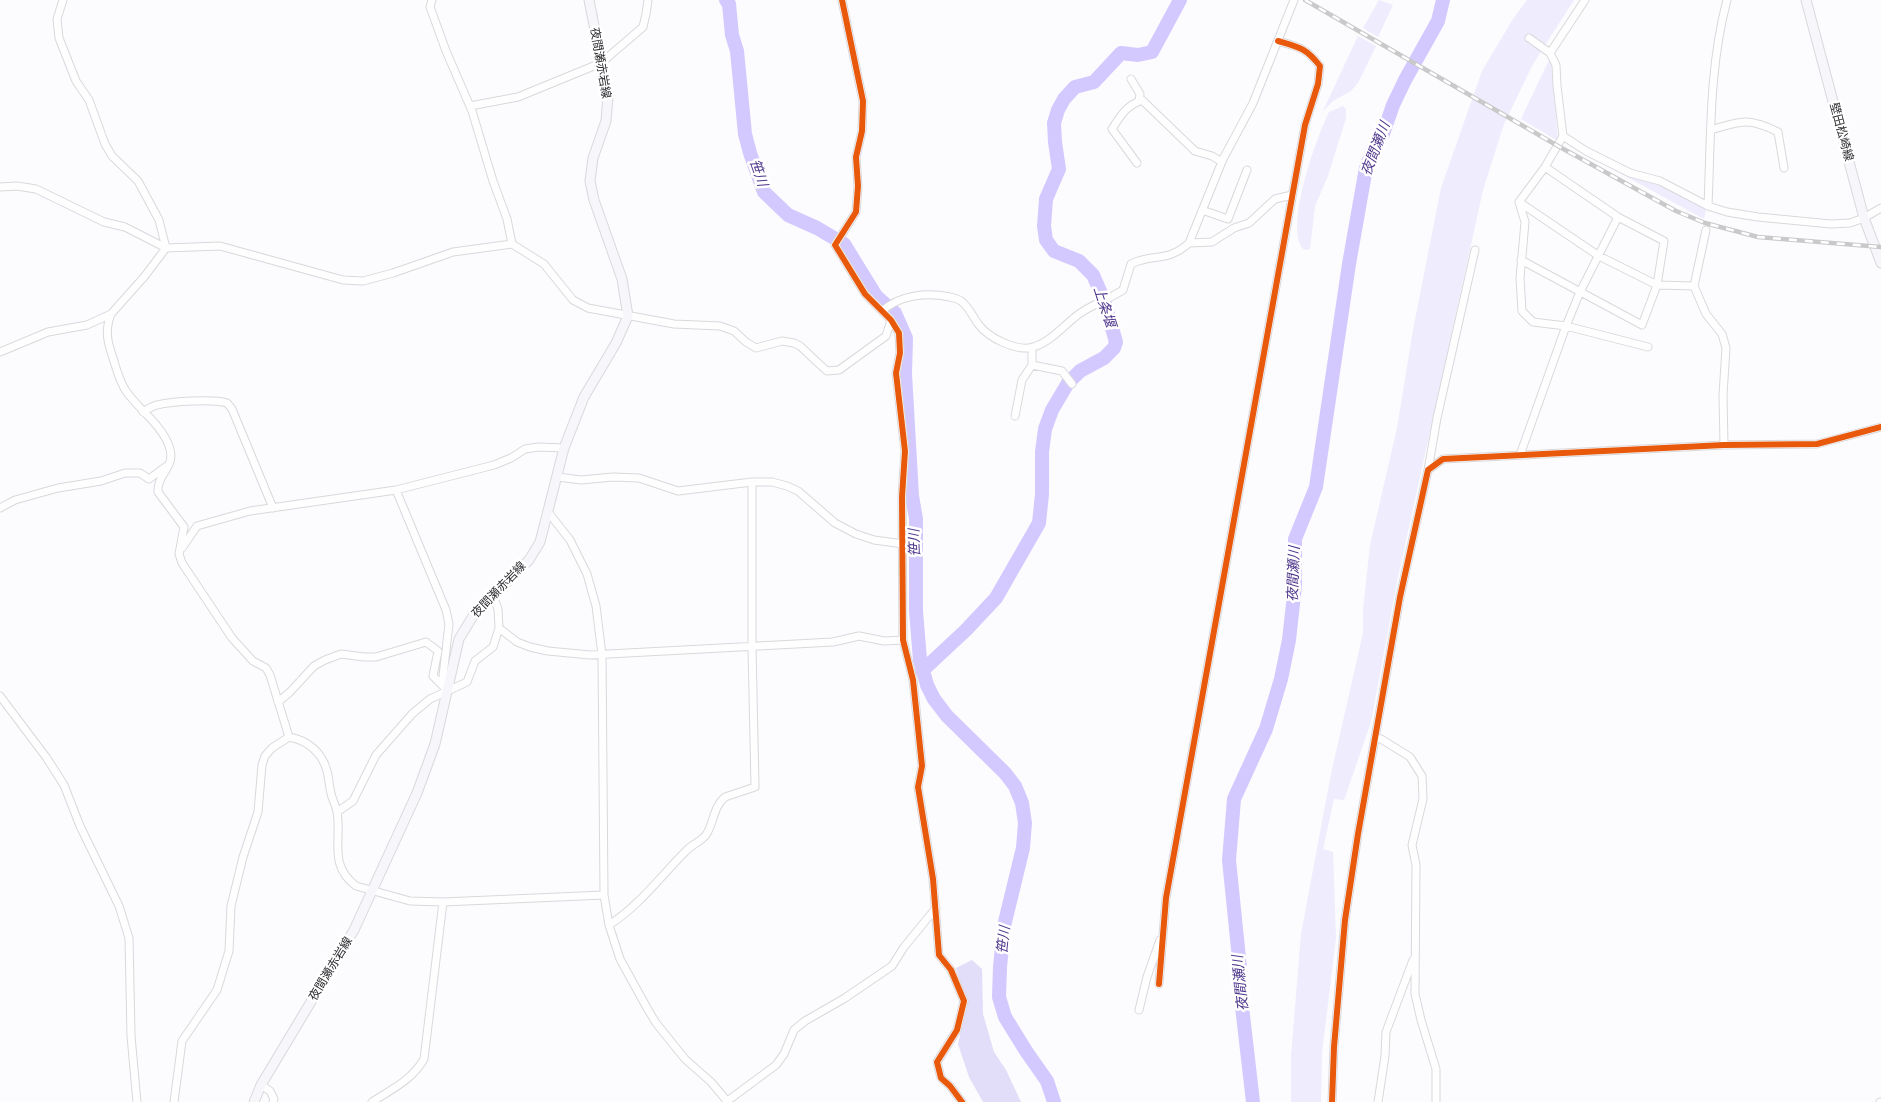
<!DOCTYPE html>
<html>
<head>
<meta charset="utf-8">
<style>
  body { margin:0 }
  canvas { display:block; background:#fcfbfe }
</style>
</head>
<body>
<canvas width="1881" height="1102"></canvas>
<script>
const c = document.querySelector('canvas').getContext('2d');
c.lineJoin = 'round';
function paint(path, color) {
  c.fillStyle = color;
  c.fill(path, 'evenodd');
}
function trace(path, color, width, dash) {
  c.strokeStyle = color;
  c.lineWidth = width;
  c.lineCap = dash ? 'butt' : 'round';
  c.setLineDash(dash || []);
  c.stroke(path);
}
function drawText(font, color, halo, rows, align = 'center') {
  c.font = font + ' Manrope,"Noto Sans JP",sans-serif';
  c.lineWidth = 5;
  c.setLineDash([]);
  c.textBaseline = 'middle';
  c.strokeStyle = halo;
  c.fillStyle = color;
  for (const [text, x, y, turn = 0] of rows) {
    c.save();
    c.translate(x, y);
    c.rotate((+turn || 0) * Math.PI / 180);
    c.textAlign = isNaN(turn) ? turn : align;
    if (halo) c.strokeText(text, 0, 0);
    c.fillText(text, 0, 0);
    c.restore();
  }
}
paint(new Path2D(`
  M1379,0L1393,5L1378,37L1363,28Z
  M1527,0H1574L1533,64L1504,124L1483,190L1398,577L1371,722L1344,800L1334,799L1323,849L1333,852L1336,938L1322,1053L1321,1102H1291V1056L1301,934L1331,774L1363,633V610L1370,545L1397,428L1413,330L1441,188L1482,71L1513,19Z
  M1358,36L1376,46L1358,83L1351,91L1333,101L1323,111Z
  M1551,61L1558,141L1521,119L1548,62Z
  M1343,106L1346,109V118L1328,176L1315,206L1310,249L1304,250C1283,229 1317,136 1329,112Z
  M1568,142L1707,206L1704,219L1570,146L1566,143Z`), '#efecfd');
paint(new Path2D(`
  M972,960L982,969L983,1014L994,1052L1006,1070L1021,1102H983L969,1077L958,1044L967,1004L956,968Z`), '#e2ddf8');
trace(new Path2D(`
  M726,0L729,4L732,35L737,51L745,134L750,153L764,192L788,215L817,228L844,244L876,296L895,313L906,338L905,374L912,496L916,519V611L920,660L927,685L934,699L947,716L1005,773L1015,786L1022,803L1025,823L1023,848L1004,926L1000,967L999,997L1005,1017L1026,1051L1047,1081L1054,1102
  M922,671L966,630L996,598L1039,523L1042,494V452L1045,429L1052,410L1068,383L1080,371L1104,358L1114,348L1116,342L1104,300L1093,275L1079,261L1054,251L1046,240L1044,226L1046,199L1059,169L1055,142L1054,123L1058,110L1064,99L1075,87L1094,82L1121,53L1138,55L1152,52L1180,0
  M1253,1102L1241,998L1240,968L1229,860L1234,799L1266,729L1281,679L1289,640L1295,586V539L1316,487L1349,264L1366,168L1374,147L1383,134L1393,105L1405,80L1438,21L1443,0`), '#d3c9ff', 14);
const minor = new Path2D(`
  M63,0L57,19L59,38L76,81L89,100L105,144L112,156L138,181L159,220L166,248
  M432,0L430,7L446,51L472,111L493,181L507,219L512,244
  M842,0L863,101L862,131L856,157L858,186L856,212L835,245L865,294L891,320L899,333L900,353L896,373L905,451L902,497L903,640L913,680L922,766L918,787L933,879L939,955L951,970L964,1001L957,1030L937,1062L941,1078L950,1086L962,1102
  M1529,38L1550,53L1556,65L1557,86L1563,136L1545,167L1519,202L1525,222L1520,278L1522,311L1533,322L1566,326L1648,347
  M1550,53L1585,0
  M1131,79L1140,94L1139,101
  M470,106L518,97L601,63L643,27L646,14L648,0
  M1711,130C1740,121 1749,117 1778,132L1784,168
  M1563,136L1586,151L1630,173L1660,181L1708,206L1727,212L1758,217L1831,224L1850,223L1864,218L1881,208
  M1137,163L1112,129C1121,115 1126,106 1142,100L1195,151L1212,156L1222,162
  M0,187L17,186L36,189L104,222L125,227L166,248L220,246L343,280L363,281L393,273L453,252L512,244L544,264L573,300L588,308L674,324L720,326L734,331L746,342L756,348L782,341L794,343L800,346L817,362L827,371L839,370L886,336L891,320
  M1519,202L1599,256L1657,285L1694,286
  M1708,206C1711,137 1709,67 1727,0
  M1202,210L1228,219L1247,170
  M1706,230L1694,286L1706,314L1722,334L1726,348L1723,395L1724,445
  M1189,243L1212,242L1234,228L1249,223L1275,199L1292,195
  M166,248L144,277L111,314C105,330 107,340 112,355C116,367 119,381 126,391C139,410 161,424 169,446C177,467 157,473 158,492L184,527L179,554L182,563L232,638L253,661L266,668L270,675L289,737
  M1521,260L1642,325L1657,285L1664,241L1618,217L1545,167
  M882,311C900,295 926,292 950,297C954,298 958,299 961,301C969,307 973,317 979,325C989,338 1017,352 1033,347C1051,342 1065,324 1079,314C1093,304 1109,299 1123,290L1131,264C1153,253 1167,263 1189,243L1223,159L1253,103L1294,0
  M1032,348V365L1062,371L1072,384
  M0,352L48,332L87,325L111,314
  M143,412C148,409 152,406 157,405C172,401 214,399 227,403L232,409L273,508
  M1015,416L1022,380L1032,365
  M1520,455L1566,326L1580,292L1618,217
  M1428,470L1437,418L1475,250
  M558,477L581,480L613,477L639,478L678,491L752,482H772L787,486L798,491L835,523L856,534L874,540L904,544
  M396,490L446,610L449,624L442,685L444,687
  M0,508L15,500L58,488L101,481L125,473H140L149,479L168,465
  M548,512L570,540L587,574L596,606L602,655L604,895L609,925L620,959L647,1008L656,1023L685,1059L711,1082L727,1101
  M182,548L197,526L250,511L396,490L494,465L511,458L525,449L538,447L564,448
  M499,628L517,642L530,647L548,651L590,655L833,642L859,636L884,641L903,640
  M0,696L46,757L64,785L80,826L119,906L129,938L131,1036L137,1102
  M278,702L290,692L314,666L325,660L341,654L364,657H376L426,642L438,651L433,676L442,685
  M1375,738L1381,739L1410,757L1422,776L1423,799L1412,845L1416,865L1415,994L1421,1020L1436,1069V1102
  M337,812L353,801L376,755L412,714L430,699L467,682L475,661L493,647L499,628L498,609L493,596
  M609,925C639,906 660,877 685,852C691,845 700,842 706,835C714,823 713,807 725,797L755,787L752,647V482
  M1159,984L1166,898L1305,125L1318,84L1320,66C1306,48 1299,47 1278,41
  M1139,1010L1147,977L1160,940
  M261,1085L270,1091L274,1099L273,1102
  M174,1102L182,1041L217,990L229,951L231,906L243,857L258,812L262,765L265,756L272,748L289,737C307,740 322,752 327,771C329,778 329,786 331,793C332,800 336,805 337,812C342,840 328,865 356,886L410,901L443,902L604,895
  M372,1102C392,1089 412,1080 424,1059L443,902
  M726,1102L776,1065L784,1054L794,1030L805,1021L845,998L892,966L904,947L936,908
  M1332,1102L1334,1047L1345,920L1358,834L1400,597L1428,470L1443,459L1724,445L1817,444L1881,427
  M1378,1102L1385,1056L1386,1032L1413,960
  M1880,1102H1881`);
const secondary = new Path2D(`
  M1806,0L1864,218L1881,263
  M254,1102L261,1085L354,930L417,793L435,744L459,639L473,616L529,560L540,542L564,448L584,397L616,343L628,316L622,279L594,200L590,181L593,158L606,121L608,96L589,0`);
trace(minor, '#d9d8db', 9);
trace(secondary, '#d9d8db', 11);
trace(minor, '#fffeff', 7);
trace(secondary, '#f7f6fa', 9);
const rail = new Path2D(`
  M1305,0L1558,146L1676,211L1705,223L1758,237L1881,247`);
trace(rail, '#c9c9ca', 4.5);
trace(rail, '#fff', 2.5, [8]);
trace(new Path2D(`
  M842,0L863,101L862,131L856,157L858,186L856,212L835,245L865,294L891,320L899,333L900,353L896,373L905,451L902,497L903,640L913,680L922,766L918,787L933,879L939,955L951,970L964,1001L957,1030L937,1062L941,1078L950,1086L962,1102
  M1159,984L1166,898L1305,125L1318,84L1320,66C1306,48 1299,47 1278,41
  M1332,1102L1334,1047L1345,920L1358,834L1400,597L1428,470L1443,459L1724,445L1817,444L1881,427`), '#e8590c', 6);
drawText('12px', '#2b2b2f', '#fff', [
  ["夜間瀬赤岩線",600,63,80],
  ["壁田松崎線",1841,132,75],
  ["夜間瀬赤岩線",499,590,-46],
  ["夜間瀬赤岩線",331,969,-59]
]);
drawText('italic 14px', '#4f378d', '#fff', [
  ["夜間瀬川",1376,149,-69],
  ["笹川",758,173,71],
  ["上条堰",1104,307,72],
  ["笹川",915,543,-92],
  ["夜間瀬川",1294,574,-88],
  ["笹川",1004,940,-84],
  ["夜間瀬川",1241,983,-96]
]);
</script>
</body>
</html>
